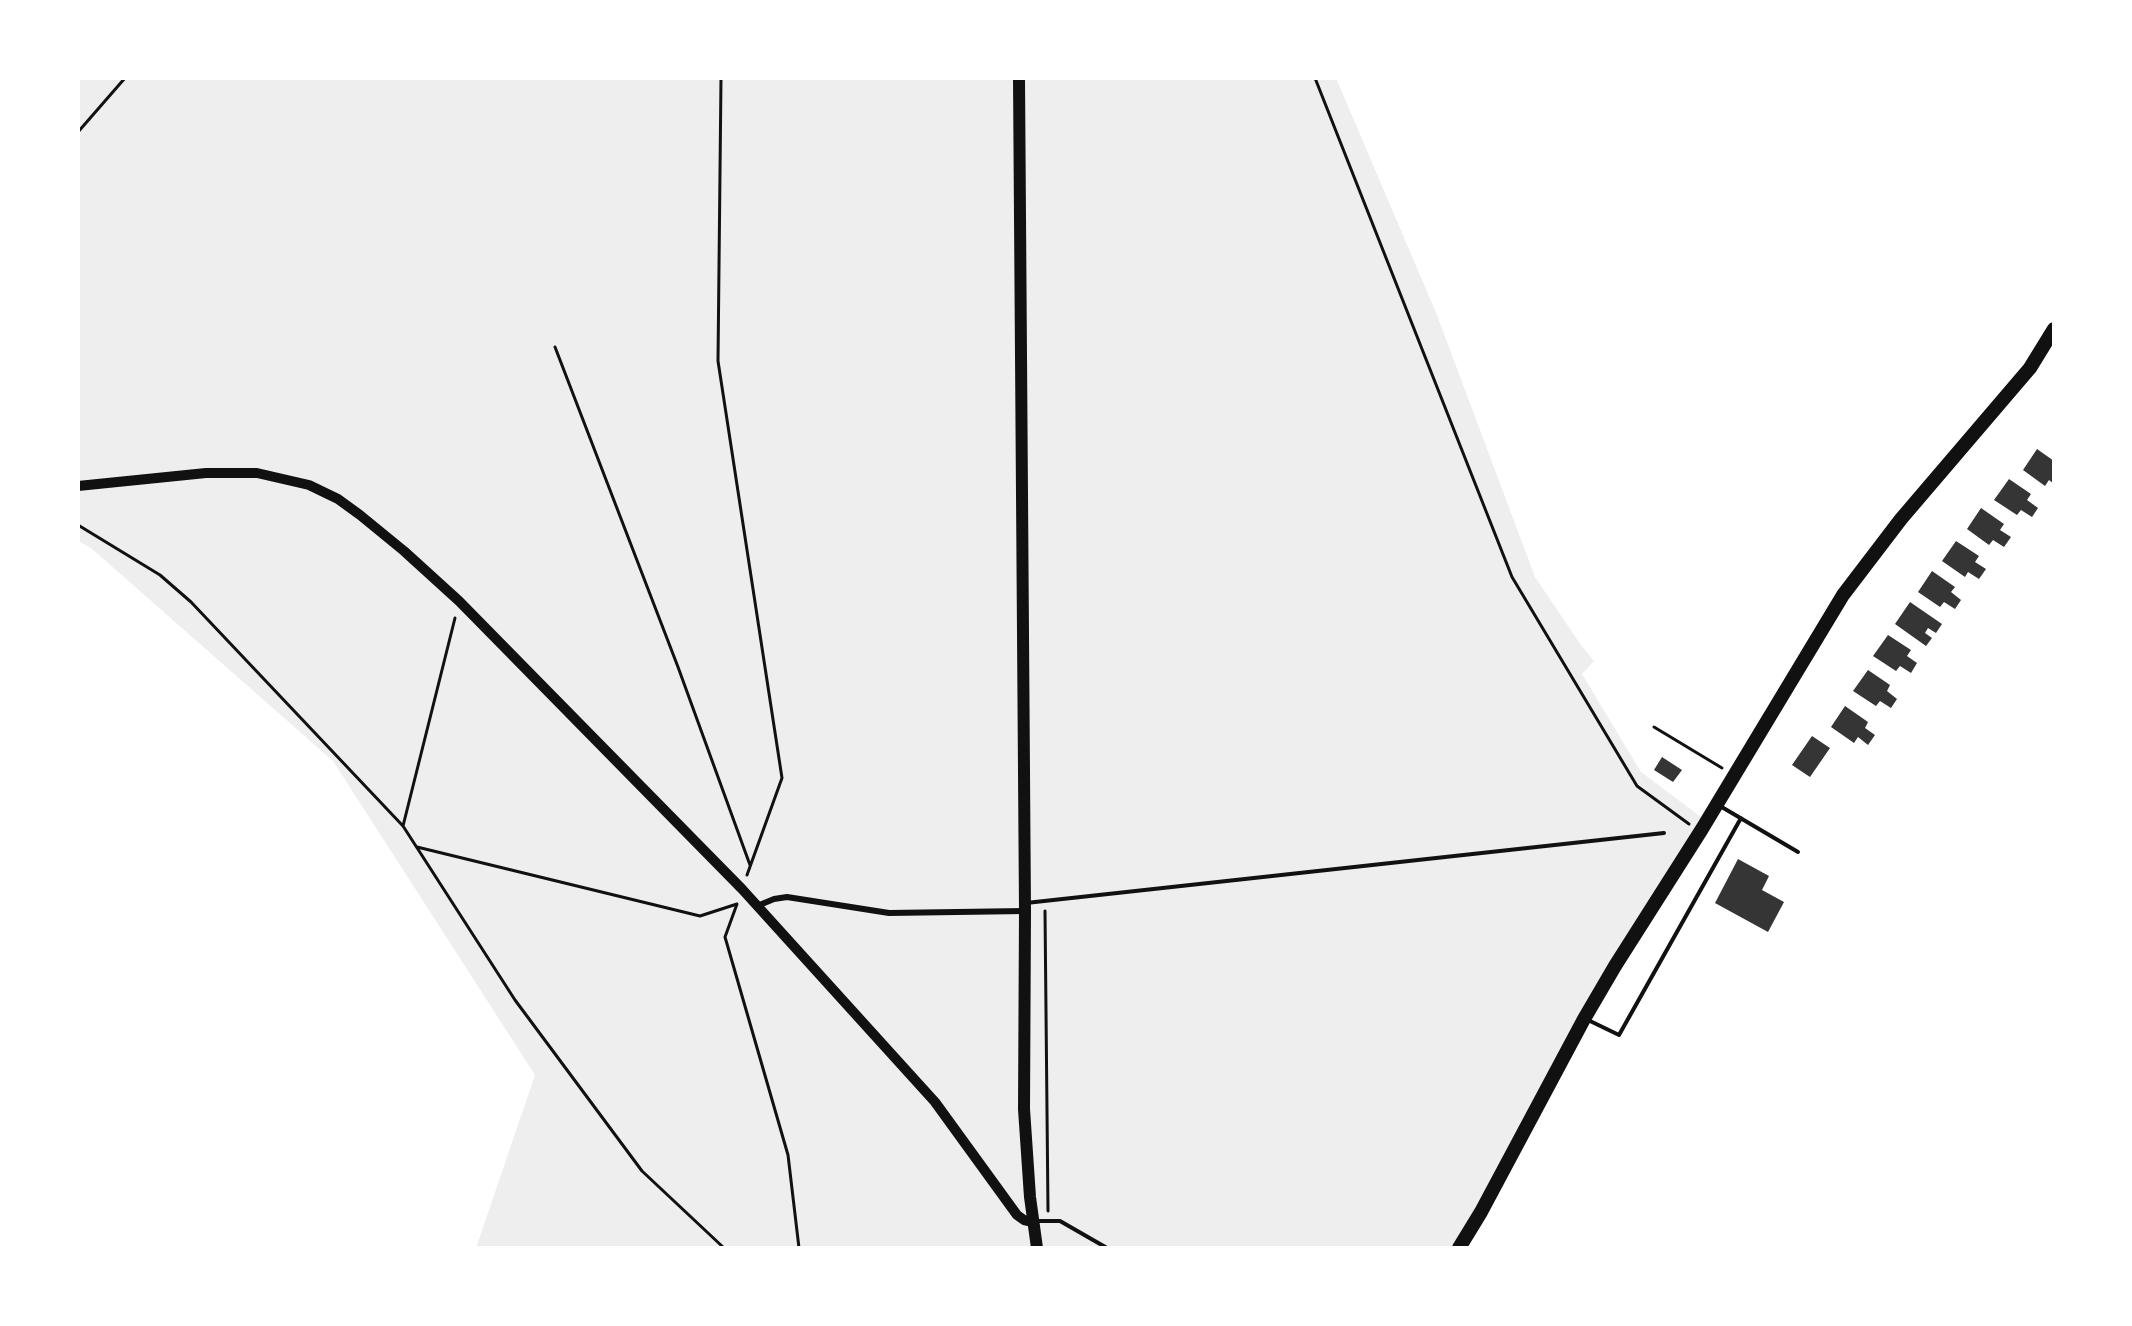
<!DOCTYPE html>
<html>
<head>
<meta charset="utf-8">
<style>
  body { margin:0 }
  #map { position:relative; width:2132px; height:1326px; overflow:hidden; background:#fff; font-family:"IBM Plex Sans",sans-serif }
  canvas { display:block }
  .frame { position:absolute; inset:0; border:80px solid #fff; pointer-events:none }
</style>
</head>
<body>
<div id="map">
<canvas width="2132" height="1326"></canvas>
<div class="frame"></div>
</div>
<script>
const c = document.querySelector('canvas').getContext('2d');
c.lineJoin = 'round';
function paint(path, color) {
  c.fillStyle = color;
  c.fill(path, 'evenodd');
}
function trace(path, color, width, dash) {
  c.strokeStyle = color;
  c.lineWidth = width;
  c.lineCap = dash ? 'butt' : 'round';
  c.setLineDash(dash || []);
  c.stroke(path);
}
paint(new Path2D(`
  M78,78H1336L1437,315L1535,577L1581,645L1594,661L1582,674L1641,772L1705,820L1459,1248H476L535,1075L333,761L91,548L78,541Z`), '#eee');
paint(new Path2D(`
  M2037,449L2054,461V484L2049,480L2045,486L2023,470Z
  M2009,479L2031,494L2027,500L2038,508L2032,517L2021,510L2017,515L1994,500Z
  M1981,508L2004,524L2000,530L2011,537L2004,547L1993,540L1989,545L1967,529Z
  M1956,541L1979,556L1975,562L1986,569L1979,579L1968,572L1965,577L1942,561Z
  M1932,571L1955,587L1951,592L1961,600L1955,609L1944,602L1940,607L1918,592Z
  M1910,602L1942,624L1936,633L1928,628L1925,633L1932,638L1926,646L1895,624Z
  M1888,635L1911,650L1907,656L1917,663L1911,673L1900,666L1896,671L1873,656Z
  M1868,670L1890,685L1887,691L1897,699L1891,708L1880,701L1876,706L1853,691Z
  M1845,706L1868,722L1865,728L1875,735L1868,745L1858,737L1854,743L1831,727Z
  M1812,736L1830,748L1810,777L1792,765Z
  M1662,757L1682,770L1673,782L1654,770Z
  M1738,859L1769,876L1762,890L1784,902L1768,932L1715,903Z`), '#353535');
trace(new Path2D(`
  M721,78L718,361L782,778L747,875
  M1315,78L1512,577L1637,786L1689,824
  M78,132L125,78
  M555,347L678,667L750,865
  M78,525L160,575L191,602L403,826L515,1000L642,1171L724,1248
  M1654,727L1722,768
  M403,826L455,618
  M417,847L700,916L737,904
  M737,904L725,937L788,1155L799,1248
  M1045,911L1048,1211`), '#111', 3);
trace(new Path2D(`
  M1720,806L1798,852
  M1026,903L1664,833
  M1588,1020L1619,1035L1741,818
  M1036,1221H1060L1107,1248`), '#111', 4);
trace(new Path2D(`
  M757,906L774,899L787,897L889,913L1025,911`), '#111', 6);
trace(new Path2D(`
  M78,486L206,473H257L309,485L338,499L360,515L404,551L459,601L742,889L935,1102L1017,1215L1024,1220L1033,1222`), '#111', 10);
trace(new Path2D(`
  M1019,78L1025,911L1024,1109L1030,1197L1037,1248`), '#111', 12);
trace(new Path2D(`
  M1459,1248L1481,1212L1584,1019L1615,966L1702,829L1843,595L1901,519L2030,368L2054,329`), '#111', 14);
</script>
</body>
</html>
